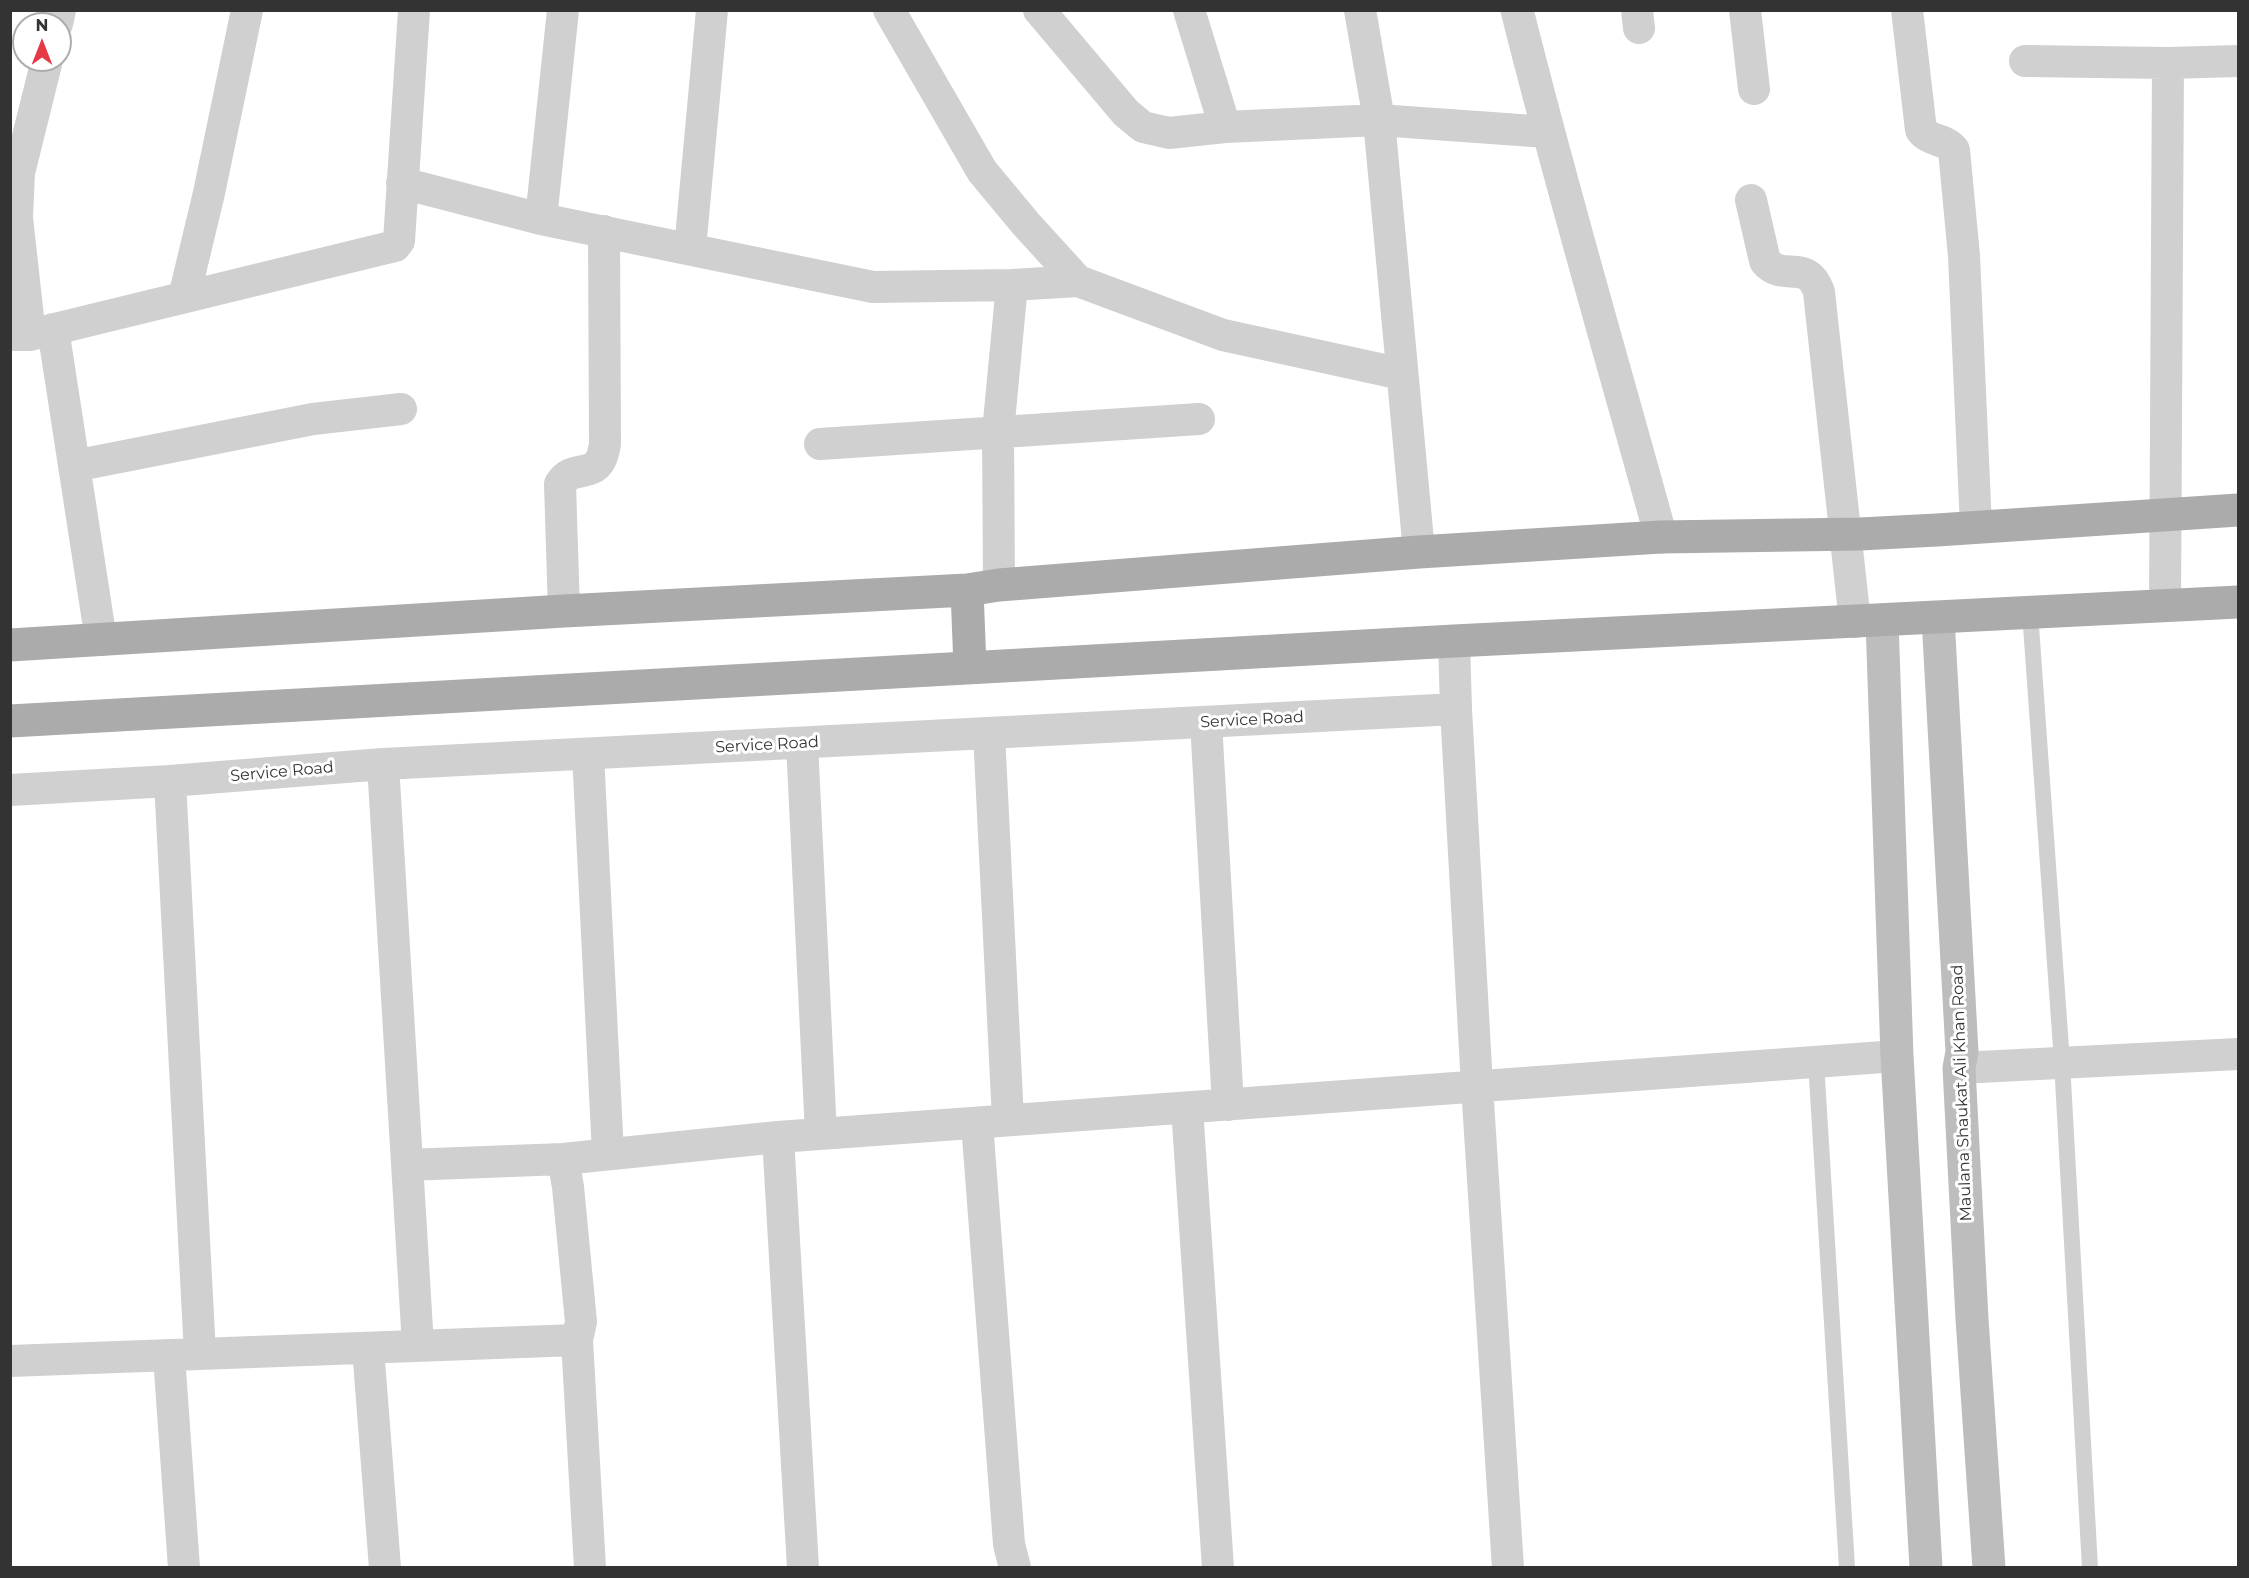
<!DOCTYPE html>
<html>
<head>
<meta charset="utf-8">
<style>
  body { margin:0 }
  #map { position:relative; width:2249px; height:1578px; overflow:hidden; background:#fff; font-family:Montserrat,sans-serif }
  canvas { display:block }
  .frame { position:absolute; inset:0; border:12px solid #333; pointer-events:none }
  .north { position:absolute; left:12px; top:12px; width:60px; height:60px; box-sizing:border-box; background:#fff; border:2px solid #adadad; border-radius:50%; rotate:0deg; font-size:16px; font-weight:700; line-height:24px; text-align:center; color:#333 }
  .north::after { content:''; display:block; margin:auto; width:21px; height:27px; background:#e63946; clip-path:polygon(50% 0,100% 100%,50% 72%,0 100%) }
</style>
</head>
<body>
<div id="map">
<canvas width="2249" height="1578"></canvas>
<div class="frame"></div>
<div class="north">N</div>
</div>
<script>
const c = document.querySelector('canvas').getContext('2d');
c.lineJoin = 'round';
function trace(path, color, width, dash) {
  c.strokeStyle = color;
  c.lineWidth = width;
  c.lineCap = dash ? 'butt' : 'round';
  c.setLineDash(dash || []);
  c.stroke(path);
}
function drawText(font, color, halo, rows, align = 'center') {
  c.font = font + ' Montserrat,sans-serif';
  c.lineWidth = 6;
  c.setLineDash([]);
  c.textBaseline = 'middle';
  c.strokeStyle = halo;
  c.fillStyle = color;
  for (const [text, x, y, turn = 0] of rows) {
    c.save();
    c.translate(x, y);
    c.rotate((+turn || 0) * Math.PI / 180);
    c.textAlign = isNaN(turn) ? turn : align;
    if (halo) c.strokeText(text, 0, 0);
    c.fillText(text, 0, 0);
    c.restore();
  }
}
trace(new Path2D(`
  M2030,612L2062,1062L2090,1568
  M1816,1062L1847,1568`), '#d0d0d0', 16);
trace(new Path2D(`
  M889,10L982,171L1026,224L1078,281L1223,335L1402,374
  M1039,10L1126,113L1143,127L1169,133L1225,127L1379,120L1547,132
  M1189,10L1225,127
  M1360,10L1379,120L1419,552
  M1637,10L1639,28
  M1745,10L1754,89
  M1907,10L1921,130C1930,142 1945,138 1954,150L1964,256L1976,527
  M57,24L60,10
  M2025,61L2168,63
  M402,183L541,219L873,287L1012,285L1078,281
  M1751,200L1765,261C1783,283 1807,257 1819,292L1855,622
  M541,219L563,10
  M690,249L712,10
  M184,297L209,193L247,10
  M53,329L101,640
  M10,335H30L395,246L399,241L414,10
  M30,335L17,218L19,173L47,60
  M820,444L1199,419
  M74,466L313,419L401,409
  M999,585L998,432L1012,285
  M2165,606L2168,63L2238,61
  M564,611L560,484C575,460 599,485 605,444L604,231
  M1454,641L1456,709L1477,1086L1508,1568
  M1206,722L1228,1105
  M989,733L1008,1120
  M802,743L821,1134
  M588,754L608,1154
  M383,764L418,1346
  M170,781L200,1354
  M10,790L170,781L383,764L1456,709
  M1959,1068L2238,1054
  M1187,1108L1218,1568
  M977,1123L1009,1544L1015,1568
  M778,1137L803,1568
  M407,1165L563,1159L778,1137L1897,1056
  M577,1340L590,1568
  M368,1348L385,1568
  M169,1356L184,1568
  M10,1361L577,1340L581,1322L568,1187L563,1159`), '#d0d0d0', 32);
trace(new Path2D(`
  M1517,10C1561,187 1613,362 1661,537`), '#d0d0d0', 33);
trace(new Path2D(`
  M1938,618L1962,1052L1959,1068L1972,1319L1989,1568
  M1882,621L1897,1056L1926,1568`), '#bdbdbd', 33);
trace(new Path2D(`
  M967,590L970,667
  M10,645L564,611L967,590L999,585L1419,552L1661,537L1860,534L1937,530L2238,510
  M10,721L1454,641L2238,602`), '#ababab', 33);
drawText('16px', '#333', '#fff', [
  ["Service Road",1252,720,-3],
  ["Service Road",767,745,-3],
  ["Service Road",282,772,-5],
  ["Maulana Shaukat Ali Khan Road",1962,1093,-92]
]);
</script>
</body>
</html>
